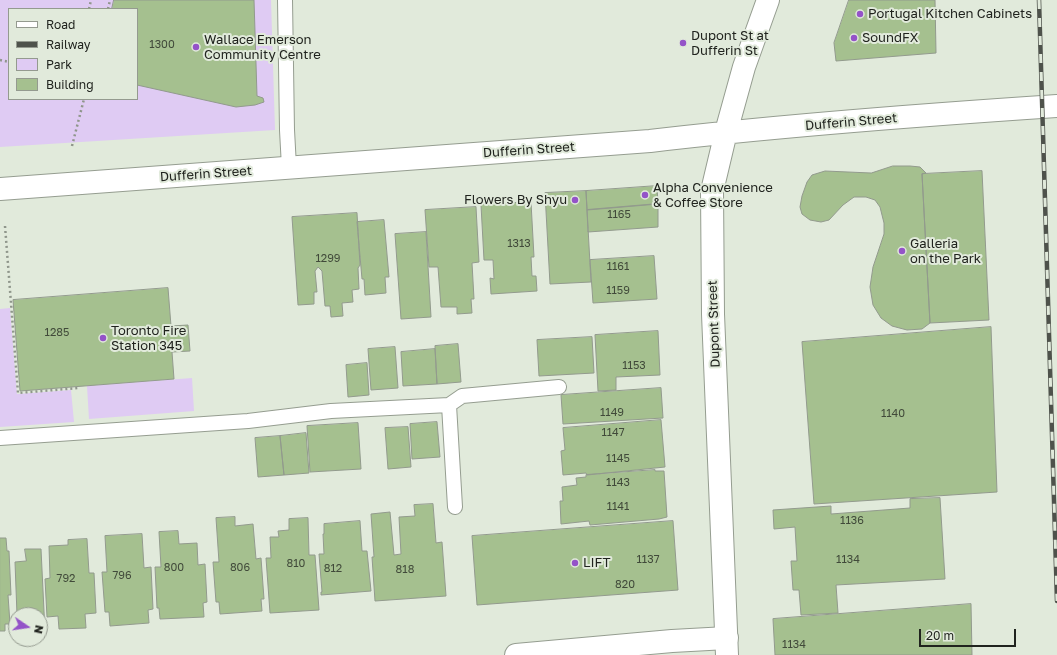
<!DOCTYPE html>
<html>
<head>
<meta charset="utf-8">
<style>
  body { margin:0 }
  #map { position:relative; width:1057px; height:655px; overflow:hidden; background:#e1eadb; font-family:"Golos Text",sans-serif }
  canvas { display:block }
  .legend { position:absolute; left:8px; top:8px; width:130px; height:92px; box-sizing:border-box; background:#e1eadb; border:1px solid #949a8f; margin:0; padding:5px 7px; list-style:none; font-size:12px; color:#20231e }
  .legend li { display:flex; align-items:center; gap:8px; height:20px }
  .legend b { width:20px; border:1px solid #949a8f }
  .north { position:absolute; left:8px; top:607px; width:40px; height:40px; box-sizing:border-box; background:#e1eadb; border:1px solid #949a8f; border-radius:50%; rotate:103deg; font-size:11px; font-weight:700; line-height:16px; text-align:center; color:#20231e }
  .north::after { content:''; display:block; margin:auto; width:14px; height:18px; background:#9453c8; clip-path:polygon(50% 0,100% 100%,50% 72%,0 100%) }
  .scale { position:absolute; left:919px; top:629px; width:97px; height:18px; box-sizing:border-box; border:2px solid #20231e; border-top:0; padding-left:5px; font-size:12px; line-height:14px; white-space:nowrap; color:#20231e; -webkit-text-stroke:3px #e1eadb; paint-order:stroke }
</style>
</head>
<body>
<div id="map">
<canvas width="1057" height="655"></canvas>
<ul class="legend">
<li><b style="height:5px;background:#fff"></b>Road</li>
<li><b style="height:5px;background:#4e524b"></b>Railway</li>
<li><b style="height:11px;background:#dfcbf3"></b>Park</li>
<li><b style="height:11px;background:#a5c08f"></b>Building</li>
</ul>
<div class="north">N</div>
<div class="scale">20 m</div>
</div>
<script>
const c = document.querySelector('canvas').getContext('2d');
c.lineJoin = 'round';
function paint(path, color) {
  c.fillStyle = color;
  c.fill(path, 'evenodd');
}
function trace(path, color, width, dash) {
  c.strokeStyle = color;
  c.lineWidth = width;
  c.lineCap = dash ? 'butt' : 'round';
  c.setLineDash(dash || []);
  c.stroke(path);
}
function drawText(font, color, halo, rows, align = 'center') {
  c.font = font + ' "Golos Text",sans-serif';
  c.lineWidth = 4;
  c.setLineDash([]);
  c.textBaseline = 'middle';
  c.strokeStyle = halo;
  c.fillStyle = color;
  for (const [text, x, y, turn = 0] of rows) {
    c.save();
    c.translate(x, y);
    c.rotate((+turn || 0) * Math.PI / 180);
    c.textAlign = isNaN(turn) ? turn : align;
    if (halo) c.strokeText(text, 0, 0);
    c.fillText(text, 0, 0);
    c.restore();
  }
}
paint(new Path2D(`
  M0,0H271L275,130L0,147ZM9,9H137V99H9Z
  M10,308L17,394L71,390L74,422L0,427V309Z
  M192,378L194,411L89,419L87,386Z`), '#dfcbf3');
const building = new Path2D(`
  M114,0H254L257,96L263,98L264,102L255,105L236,107L137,85V9H112Z
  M849,0H935L936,53L836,61L834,43Z
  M893,166H910L920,167L926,173L922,174L930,323L922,329L907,330L892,326L881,318L873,305L870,287L873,267L884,234V223L880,207L875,200L866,197H854L843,205L829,220L821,222L810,220L802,214L800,207L802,196L807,182L812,175L825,171L871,173Z
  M982,171L989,320L930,323L922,174Z
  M657,186L658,204L587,210L586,191Z
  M586,191L591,282L550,284L545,193Z
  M531,202L534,257H531L532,276H536L537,291L491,294L490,278L494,279L493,260H484L481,205Z
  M658,204V227L588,232L587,210Z
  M476,207L479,262L472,263L474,299H471L472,313L457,314V307H441L438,267H429L425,210Z
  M357,213L360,265L358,268L359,289L352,290L353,302L342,303L343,316L331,317L330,306H325L322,271L318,267L315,271L317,292H314V304L298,305L292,217Z
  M384,220L389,277H385L386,293L365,295L364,279H362L357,222Z
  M426,232L431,317L401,319L395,234Z
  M654,256L657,299L593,303L590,260Z
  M168,288L171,326L188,325L190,351L172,352L174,379L20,391L13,300Z
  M991,327L997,492L814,504L802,342Z
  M658,331L660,375L616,377V390L598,391L595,335Z
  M592,337L594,373L539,376L537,340Z
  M458,344L461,382L437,384L435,346Z
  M395,347L398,388L371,390L368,349Z
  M435,349L437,384L403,386L401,352Z
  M367,363L369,395L348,397L346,365Z
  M661,388L663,418L563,424L561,395Z
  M661,420L665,467L587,475L586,473L563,475L561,451L565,450L563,428Z
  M437,422L440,457L412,459L410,424Z
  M358,423L361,469L310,472L307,426Z
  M408,427L411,467L388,469L385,428Z
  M306,433L309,473L284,475L280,436Z
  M280,436L284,475L258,477L255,438Z
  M655,470V471H664L667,517L659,519L590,525L589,521L561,524L560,501H563L562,487L577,485L576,478L586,477V475Z
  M940,498L945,579L836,585L838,613L801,615L799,590H793L791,561H797L795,527L774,529L773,510L831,506V514L910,508V499Z
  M433,504L436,543L442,542L446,596L375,601L372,557H374L371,514L390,512L394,555L401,554L399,517L415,516L414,505Z
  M235,517V526L253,524L256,559L261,558L264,599H261L262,611L220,614L219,602H216L213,562H219L216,518Z
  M308,518L309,555H315L319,610L270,613L266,558H271L270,537H279L278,531L289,530V519Z
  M360,521L362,551H367L371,591L321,595V592H322L319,554H324L323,534H324V524Z
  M673,521L678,590L477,605L472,536Z
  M178,531L179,544L197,543L198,565L205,564L207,602L203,603L204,617L160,619L159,608H157L155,567H161L159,532Z
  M142,534L144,568L151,567L153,609L148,610L149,623L110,626L109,612H105L102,572H107L105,536Z
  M0,538H6L7,551H9L11,595H8L10,624H5V631H0Z
  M87,539L89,573H94L96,613L85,614L86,628L59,629L58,616L47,617L45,579L50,578L49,546L68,545V540Z
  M25,549H41L45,632H40V615H17L15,562L26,561Z
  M971,604L972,655H775L773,619Z`);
paint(building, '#a5c08f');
trace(building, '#929a8d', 1);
const lane = new Path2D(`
  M285,0L287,130L289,167
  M449,405L462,396L559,387
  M0,438L248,421L331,411L449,405L455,507`);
const street = new Path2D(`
  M516,655L672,641L727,638`);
const secondary = new Path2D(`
  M0,189L650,141C785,125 921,115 1057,106
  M727,655L713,314L712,191L726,132L744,67L768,0`);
trace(lane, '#959d90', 16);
trace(street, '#959d90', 24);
trace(secondary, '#959d90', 24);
trace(new Path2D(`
  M89,9L91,0
  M108,9L110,0
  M0,60L9,62
  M72,146L84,99
  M5,226L18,393L78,388`), '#8f968b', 2.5, [2, 3]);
trace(lane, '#fff', 14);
trace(street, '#fff', 22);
trace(secondary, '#fff', 22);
const rail = new Path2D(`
  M1039,0L1057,601`);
trace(rail, '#4e524b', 4.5);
trace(rail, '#e1eadb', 3, [9]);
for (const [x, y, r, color] of [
  [860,14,4,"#9453c8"],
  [854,38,4,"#9453c8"],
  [683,43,4,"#9453c8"],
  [196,47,4,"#9453c8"],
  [645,195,4,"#9453c8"],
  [575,200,4,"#9453c8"],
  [902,251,4,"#9453c8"],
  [103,338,4,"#9453c8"],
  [575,563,4,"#9453c8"]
]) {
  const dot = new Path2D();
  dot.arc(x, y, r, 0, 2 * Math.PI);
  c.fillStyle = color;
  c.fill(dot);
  trace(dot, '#e1eadb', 1.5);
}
drawText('11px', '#414a3a', null, [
  ["1300",162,45],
  ["1165",619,215],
  ["1313",519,244],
  ["1299",328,259],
  ["1161",618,267],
  ["1159",618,291],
  ["1285",57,333],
  ["1153",634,366],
  ["1149",612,413],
  ["1140",893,414],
  ["1147",613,433],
  ["1145",618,459],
  ["1143",618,483],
  ["1141",618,507],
  ["1136",852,521],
  ["1137",648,560],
  ["1134",848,560],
  ["810",296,564],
  ["800",174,568],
  ["806",240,568],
  ["812",333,569],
  ["818",405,570],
  ["796",122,576],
  ["792",66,579],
  ["820",625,585],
  ["1134",794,645]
]);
drawText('13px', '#20231e', '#e1eadb', [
  ["Portugal Kitchen Cabinets",868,14],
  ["Dupont St at",691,36],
  ["Dufferin St",691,51],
  ["SoundFX",862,38],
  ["Wallace Emerson",204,40],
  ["Community Centre",204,55],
  ["Alpha Convenience",653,188],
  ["& Coffee Store",653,203],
  ["Flowers By Shyu",567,200,"right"],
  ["Galleria",910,244],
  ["on the Park",910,259],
  ["Toronto Fire",111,331],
  ["Station 345",111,346],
  ["LIFT",583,563]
], 'left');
drawText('13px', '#20231e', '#e1eadb', [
  ["Dufferin Street",851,122,-5],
  ["Dufferin Street",529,150,-4],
  ["Dufferin Street",206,174,-4],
  ["Dupont Street",714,324,-92]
]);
</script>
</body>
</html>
